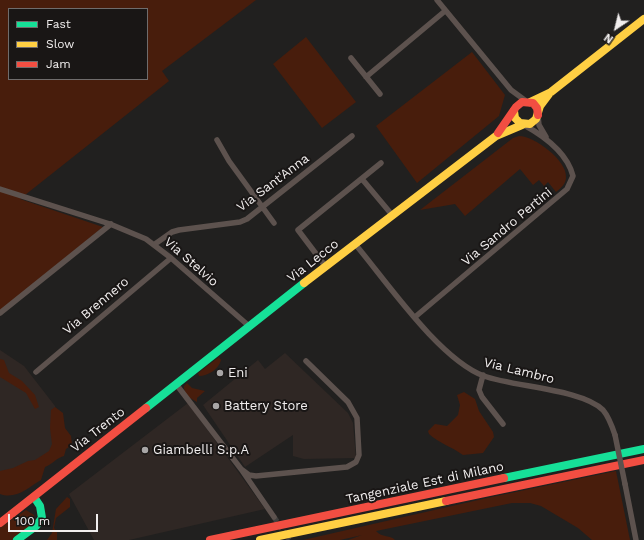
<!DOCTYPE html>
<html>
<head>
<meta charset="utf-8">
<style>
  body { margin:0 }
  #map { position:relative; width:644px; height:540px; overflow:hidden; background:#21201f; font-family:"Work Sans",sans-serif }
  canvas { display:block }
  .legend { position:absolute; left:8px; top:8px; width:140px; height:72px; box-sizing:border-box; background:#191615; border:1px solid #6f6c6c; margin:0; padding:5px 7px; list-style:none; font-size:12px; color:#f1eeee }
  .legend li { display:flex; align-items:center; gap:8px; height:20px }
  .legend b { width:20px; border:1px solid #6f6c6c }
  .north { position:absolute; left:596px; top:8px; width:40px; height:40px; -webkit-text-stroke:3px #191615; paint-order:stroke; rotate:215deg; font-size:11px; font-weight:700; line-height:16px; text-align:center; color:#f1eeee }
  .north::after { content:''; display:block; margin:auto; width:14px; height:18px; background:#f1eeee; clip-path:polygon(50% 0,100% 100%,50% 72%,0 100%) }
  .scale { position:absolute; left:8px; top:514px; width:90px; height:18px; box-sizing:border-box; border:2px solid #f1eeee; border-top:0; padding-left:5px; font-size:12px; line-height:14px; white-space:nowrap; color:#f1eeee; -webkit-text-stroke:3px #191615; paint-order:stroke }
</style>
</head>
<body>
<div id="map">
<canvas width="644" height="540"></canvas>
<ul class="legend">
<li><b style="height:5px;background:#16e098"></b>Fast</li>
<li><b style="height:5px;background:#ffcf43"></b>Slow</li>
<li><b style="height:5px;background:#f24e42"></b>Jam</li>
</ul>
<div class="north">N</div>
<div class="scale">100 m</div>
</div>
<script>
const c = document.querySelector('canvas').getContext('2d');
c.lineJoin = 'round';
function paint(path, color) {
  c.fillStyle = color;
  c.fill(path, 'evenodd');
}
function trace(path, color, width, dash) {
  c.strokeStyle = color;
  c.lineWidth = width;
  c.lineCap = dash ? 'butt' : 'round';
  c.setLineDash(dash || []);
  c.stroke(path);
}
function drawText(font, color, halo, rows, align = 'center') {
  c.font = font + ' "Work Sans",sans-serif';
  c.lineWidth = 4;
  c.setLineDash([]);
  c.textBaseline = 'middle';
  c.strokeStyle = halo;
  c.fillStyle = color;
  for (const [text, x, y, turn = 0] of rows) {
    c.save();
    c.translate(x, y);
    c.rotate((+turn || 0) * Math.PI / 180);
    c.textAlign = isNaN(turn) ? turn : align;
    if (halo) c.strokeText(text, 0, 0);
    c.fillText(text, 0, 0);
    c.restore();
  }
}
paint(new Path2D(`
  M0,350L24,366L55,406V449L17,472L0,474Z
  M285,353L348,413L353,423L356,458L304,459L293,456V435L245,467L203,405L258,360L265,369Z
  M188,403L265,509L129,540H94L69,494Z`), '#2f2724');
paint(new Path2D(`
  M0,0H256L162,71L169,81L20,199L103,227L0,312ZM9,9H147V79H9Z
  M306,37L356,102L322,128L273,64Z
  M472,52L505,95L499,116L417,183L376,126Z
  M519,136C534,136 567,160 566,177C566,184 561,188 556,192L548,182L544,186L539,180L533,185L520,169L465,216L455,204L420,210L513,138Z
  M219,357L221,360C219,369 208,376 199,376L198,373Z
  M0,359L4,360L9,373L22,381L35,395L39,407L35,409L26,393L0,377Z
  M187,383L192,388L205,391L197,398V402C191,399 183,394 184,386Z
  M464,392L475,399L479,411L493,432L494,437L483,453L463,455C452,447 439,443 429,434L428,431L435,424L447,426L458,415L460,405L457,395Z
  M55,407L63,413L65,428L71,436L72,445L66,449L64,456C56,458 53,464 45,467L41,480C29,487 16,500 0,494V471L13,468L28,461L35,460L49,451L52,444L50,428L51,410Z
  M616,471L630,540H592L578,528L541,506L530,503H512L376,531C382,538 391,535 395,540H348L362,535L340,540H303L487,498Z
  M67,497L70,499V507L56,518L54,528L57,532V540H47L52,533L56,509Z
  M26,510L34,515V523L32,526L12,540H0V528Z`), '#481d0c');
trace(new Path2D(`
  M274,517L289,540`), '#403f3e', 5.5, [5.5, 3]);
trace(new Path2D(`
  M437,0L511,90L526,101
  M351,58L380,94
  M366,77L445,11
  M538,116L539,125L546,137
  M217,140L229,161L274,223
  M362,179L393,216
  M0,189L110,224L146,239L171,258L249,326
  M155,244L172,232L179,230L240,222L247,219L352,136
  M355,244C387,282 439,359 484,376C514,387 582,389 603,410C609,417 612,426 615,435
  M326,267L298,230L381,163
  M0,313L111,224
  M415,317L567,189L573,176C567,152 544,136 524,125
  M36,372L171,258
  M483,375L479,390L482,397L503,424
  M176,384L241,469L274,517
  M241,469L249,475L256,476L347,467L356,462L359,455L357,418L348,402L306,361
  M625,484L636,540`), '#5d524e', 5.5);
trace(new Path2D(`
  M146,408L304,283
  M504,478L644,449
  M17,540L36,526L42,518L40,506L34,497`), '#16e098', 8);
trace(new Path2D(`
  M530,102L551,92L644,19
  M514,111L515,118L520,123L530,124L536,119L540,106L549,94
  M304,283L496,136L522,125
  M260,540L446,501`), '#ffcf43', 8);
trace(new Path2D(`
  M498,133L516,107L522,102L533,103L537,108L538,115
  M446,501L644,460
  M0,523L146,408
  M210,540L504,478`), '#f24e42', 8);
trace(new Path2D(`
  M615,435L625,484`), '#5d524e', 5.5);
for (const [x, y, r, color] of [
  [220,373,4,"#a8a6a6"],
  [216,406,4,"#a8a6a6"],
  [145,450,4,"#a8a6a6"]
]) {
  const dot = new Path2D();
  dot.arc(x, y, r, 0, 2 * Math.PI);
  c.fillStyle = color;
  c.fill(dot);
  trace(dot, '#191615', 1.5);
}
drawText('13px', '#f1eeee', '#191615', [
  ["Via Sant'Anna",273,183,-37],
  ["Via Sandro Pertini",507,227,-40],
  ["Via Lecco",313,261,-38],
  ["Via Stelvio",191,262,41],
  ["Via Brennero",96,306,-40],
  ["Via Lambro",519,371,14],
  ["Via Trento",98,430,-38],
  ["Tangenziale Est di Milano",425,483,-12]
]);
drawText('13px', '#f1eeee', '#191615', [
  ["Eni",228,373],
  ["Battery Store",224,406],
  ["Giambelli S.p.A",153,450]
], 'left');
</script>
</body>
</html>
